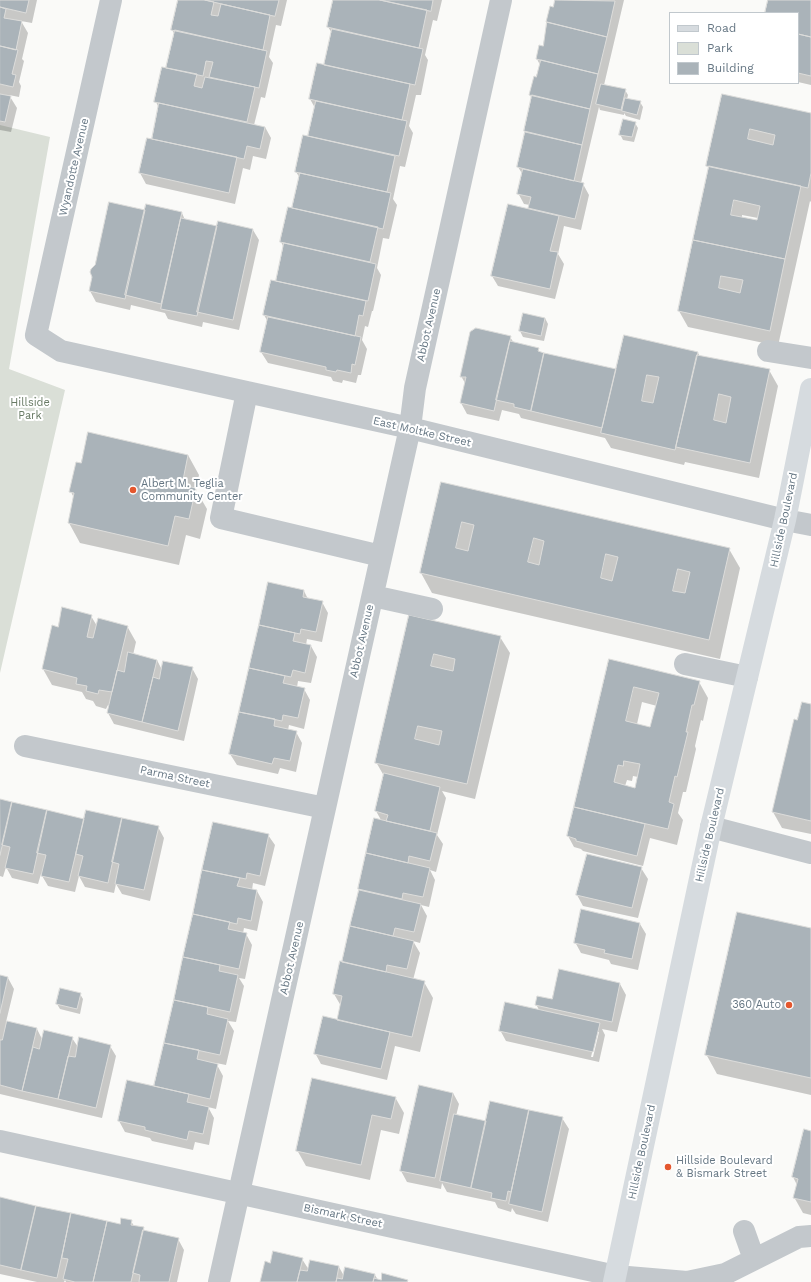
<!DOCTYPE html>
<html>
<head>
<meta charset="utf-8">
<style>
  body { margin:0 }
  #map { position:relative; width:811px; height:1282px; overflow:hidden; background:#fafaf8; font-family:"Work Sans",sans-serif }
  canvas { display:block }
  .legend { position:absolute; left:669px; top:12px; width:130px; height:72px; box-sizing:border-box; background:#fff; border:1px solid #c1c8cd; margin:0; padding:5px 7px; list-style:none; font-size:12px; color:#657683 }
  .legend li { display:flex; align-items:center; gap:8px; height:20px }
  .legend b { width:20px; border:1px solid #c1c8cd }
</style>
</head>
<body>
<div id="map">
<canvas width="811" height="1282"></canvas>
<ul class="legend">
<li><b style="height:5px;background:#d6dbdf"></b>Road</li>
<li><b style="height:11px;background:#dadfd7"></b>Park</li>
<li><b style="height:11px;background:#aab3b9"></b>Building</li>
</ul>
</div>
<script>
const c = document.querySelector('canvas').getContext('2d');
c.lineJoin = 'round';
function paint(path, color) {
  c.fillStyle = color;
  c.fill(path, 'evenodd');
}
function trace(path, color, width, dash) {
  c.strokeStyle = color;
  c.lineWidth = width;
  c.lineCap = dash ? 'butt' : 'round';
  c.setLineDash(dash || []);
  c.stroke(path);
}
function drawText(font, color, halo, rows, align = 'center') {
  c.font = font + ' "Work Sans",sans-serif';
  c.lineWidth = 4;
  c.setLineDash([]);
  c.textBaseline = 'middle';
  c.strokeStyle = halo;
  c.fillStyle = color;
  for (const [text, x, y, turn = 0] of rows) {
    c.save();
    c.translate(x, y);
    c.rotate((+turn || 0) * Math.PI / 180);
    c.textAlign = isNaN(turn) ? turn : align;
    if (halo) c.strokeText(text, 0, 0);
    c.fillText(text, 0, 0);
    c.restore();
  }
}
paint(new Path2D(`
  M0,125L50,137L9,369L65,390L0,673Z`), '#dadfd7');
paint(new Path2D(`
  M0,0H37L32,23L21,21L28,33L22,59L24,61L19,82L21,86L19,97L9,95L17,108L11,132L0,130Z
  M179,0H287L281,26L276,25L269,57L273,63L265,98L261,97L254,125L265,127L271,138L266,159L253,156L250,170L243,168L235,204L146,184L140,173L147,139L153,140L159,108L156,102L167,69L175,35L172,30Z
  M335,0H442L437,21L433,20L425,55L428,60L421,95H416L409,126L413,133L405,167L400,166L393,199L397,205L389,239L383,238L377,268L381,275L373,311H372L368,327L365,326L362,340L367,349L361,375H358L356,383L343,380L342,383L333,381L331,377L268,363L261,352L268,322L264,315L276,282L284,248L281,242L289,208L293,210L300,178L296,172L308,138L315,108L310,99L324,66L332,33L328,27Z
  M556,0H624L604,85L625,90L628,95L627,99L640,102L643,107L640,120L626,116L624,113V115L600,110L599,107L581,183L583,184L589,195L581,230L564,226L558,254L564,264L555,299L498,286L492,276L530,205L524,204L518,193L523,175L518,167L532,99L530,95L537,78L540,65L537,59L544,47Z
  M770,0H811V85L798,82V13H767Z
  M723,95L811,114V202L810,201L778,346L688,327L679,311L709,169L708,166ZM742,215L758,218L757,221L742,218Z
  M635,123L638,128L634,142L623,140L620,134Z
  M147,205L182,213L185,220L218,227L253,230L259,240L239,330L203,322L202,327L168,319L165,313L131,305L130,310L96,302L90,291L146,211Z
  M524,314L545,318L548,324L544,341L523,337L520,331Z
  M510,337L514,343L538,349L540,353L615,370L616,372L698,353L700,356L769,370L778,386L759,478L685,462L684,465L611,448L605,438L521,418L519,414L502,410L499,421L467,414L461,403L465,383L461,376Z
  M188,455L199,475L196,490L207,509L200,539L186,535L179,565L80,543L69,523L74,498L71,492L82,464Z
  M441,483L729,549L740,568L720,659L432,593L421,573Z
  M269,583L304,591L308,599L322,602L328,613L322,642L307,639L306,645L311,646L317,657L311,683L298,681L297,687L304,689L310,700L304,729L289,725L288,730L296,732L302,743L296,772L280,768L278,774L237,765L230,754Z
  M91,616L97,626H127L136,642L133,655L157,660L162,670L192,668L198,679L184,741L114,724L108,713L110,705H108L106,709L96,706L93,701L86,699L82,692L52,685L43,669L58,628Z
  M410,616L500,637L510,653L475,799L442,791L446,798L437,835L443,844L436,872L430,870L435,880L429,907L421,905L427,916L420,943L413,941L420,953L413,980L424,982L433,998L420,1052L395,1046L387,1080L321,1064L315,1053L338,1020L341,1006L334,994L343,963L375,819L381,820L376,811L384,776L376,762Z
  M610,660L699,682L708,698L703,721L701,720L695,746L696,749L686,792H683L678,813L683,820L677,845L650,838L643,866L583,851L581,849L574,847L568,836ZM642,702L657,706L651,728L637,724ZM633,776L638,777L636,789L625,786L627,780L632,781Z
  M811,705V834L782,828L773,812L798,721Z
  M0,800L84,820L158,827L164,838L150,901L122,894L116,884L114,893L85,887L79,876L75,892L48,886L41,874L38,884L12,878L6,867L3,877L0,876Z
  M214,823L268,835L275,845L265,886L253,883L252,890L257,891L263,902L257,931L244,928L243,933L246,934L252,945L245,979L239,978L244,986L236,1022L228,1021L234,1031L226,1065L216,1063L223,1076L216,1109L208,1107L214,1118L209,1145L195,1142L193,1150L152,1141L150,1138L125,1132L119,1121L155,1088Z
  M641,868L648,879L638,918L583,906L577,895Z
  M640,924L646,934L638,970L611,964L609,960L581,953L575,942Z
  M811,929V1095L717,1074L706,1054Z
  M0,976L8,978L14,989L6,1022L37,1029L42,1039L72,1038L78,1047L110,1046L116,1056L102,1118L0,1094Z
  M620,984L626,995L617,1032L602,1029L605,1035L599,1062L506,1041L500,1030L539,1010L536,1004ZM597,1032H599L593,1057H591Z
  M80,994L83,999L80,1014L60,1009L57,1004Z
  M453,1093L459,1104L456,1116L487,1122L491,1102L562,1118L569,1129L548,1222L516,1214L512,1208L511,1212L498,1208L495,1202L447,1192L442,1183L441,1189L407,1182L401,1171Z
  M395,1097L404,1113L399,1134L381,1130L370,1180L306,1166L297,1150Z
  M811,1132V1215L803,1213L794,1197L797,1185L793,1177Z
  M0,1198L121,1225L131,1221L134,1226L143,1228L145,1231L178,1239L184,1250L177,1282H66L65,1280L64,1282H37L0,1274Z
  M302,1259L309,1270L311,1261L339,1267L344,1276L346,1268L375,1275L378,1280L407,1281L408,1282H261L271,1264Z`), '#0003');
const building = new Path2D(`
  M0,0H29L26,13L0,7Z
  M178,0H205L214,2L211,15L218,16L221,4L270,15L263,50L171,30Z
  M205,0H279L275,16Z
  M333,0H380L427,10L419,48L327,27Z
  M380,0H433L431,11Z
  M555,0L615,1L607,37L546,22L550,6L553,7Z
  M768,0H811V37L798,34V13H765Z
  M0,7L6,9L4,18L22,21L16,50L0,46Z
  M547,22L607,37L598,74L536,59L539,45L543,46Z
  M332,29L423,49L415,85L324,65Z
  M175,30L267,51L259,88L209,77L213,62L206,61L203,76L166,68Z
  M798,34L811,37V76L798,73Z
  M0,46L18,50L12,74L16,75L13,87L0,84Z
  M541,60L598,74L590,109L529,95L534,76L536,77Z
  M317,63L410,84L402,120L309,99Z
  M162,67L197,74L194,86L202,88L205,77L255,87L247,122L154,102Z
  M601,84L626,89L621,110L596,104Z
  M0,94L11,96L5,122L0,121Z
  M722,94L811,113V173L808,188L706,166ZM750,129L775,135L773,145L748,139Z
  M532,95L590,109L582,145L524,131Z
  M625,98L641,101L637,115L622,111Z
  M316,101L407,121L399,156L308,136Z
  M159,103L265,127L260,149L247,146L244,159L152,139Z
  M623,119L636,122L632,137L619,135Z
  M525,132L582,145L574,181L517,167Z
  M303,135L395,156L387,192L295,172Z
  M147,138L237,157L229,193L139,173Z
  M709,166L801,186L785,259L693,240ZM734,200L760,206L757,220L731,215Z
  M523,169L584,183L575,219L528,208L531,197L517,194Z
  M300,173L391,193L383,229L292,208Z
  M109,202L145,210L125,299L89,291L92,277L90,272L91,269L95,265Z
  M146,204L182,212L161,304L125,295Z
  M508,204L559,216L550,251L558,252L550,289L491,276Z
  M288,207L378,227L370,262L280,242Z
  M181,218L217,226L197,316L161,309Z
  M218,221L253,229L233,320L197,312Z
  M693,240L785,259L770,331L678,311ZM721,276L743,280L740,293L719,288Z
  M284,243L376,264L368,301L276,281Z
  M271,280L366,301L363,316L359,315L355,336L263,315Z
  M523,313L545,318L541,336L519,331Z
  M268,317L361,337L355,365L352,364L351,373L337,370L336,372L326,370V367L260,352Z
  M476,328L511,336L494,411L460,403L466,377H460L470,332Z
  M624,335L698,352L675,450L601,433ZM647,375L659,377L653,403L642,401Z
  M510,341L539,348L538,351L544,353L531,411L514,407V404L496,400Z
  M544,353L616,369L602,428L531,411Z
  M697,355L770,369L750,463L676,447ZM719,394L731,397L726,423L714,420Z
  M88,432L188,455L182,485L196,488L189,519L175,516L168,546L68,523L74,493L69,492L76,462L81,463Z
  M441,482L730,548L709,640L420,573ZM462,522L474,525L468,551L456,548ZM534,538L544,541L539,565L528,562ZM606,554L618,557L612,581L601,578ZM678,569L690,572L685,593L673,591Z
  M268,582L304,590L303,597L323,601L316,632L301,629L300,634L259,625Z
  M62,607L92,615L87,637L93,638L98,618L128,626L112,692L99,690L98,694L86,691L87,686L76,684L77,678L42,669L52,625L58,627Z
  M409,615L501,636L467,784L375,763ZM434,654L455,659L453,671L431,666ZM418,726L442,731L439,745L415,739Z
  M259,625L295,633L293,641L311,645L305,673L293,670L291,677L249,668Z
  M128,652L157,660L142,722L107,713L117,670L124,672Z
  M609,659L700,681L694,705H692L686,732H688L677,777L675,776L669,802L674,804L668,829L574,807ZM634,687L659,693L650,727L626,721ZM624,761L640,764L635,788L614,782L618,765L623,766Z
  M163,661L193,667L178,731L142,722L153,677L159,679Z
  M249,668L285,676L283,683L305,688L298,718L283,715L282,721L239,712Z
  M802,702L811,704V821L772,812L794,719L797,720Z
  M239,712L275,719L274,726L297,731L290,761L274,758L272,764L229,754Z
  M384,773L440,787L430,831L386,821L388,815L375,811Z
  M0,799L12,802L0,855Z
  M12,802L47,810L33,874L5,868L10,847L2,845Z
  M574,807L645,824L637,856L576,841V839L567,836Z
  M47,810L84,819L69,882L41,876L46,855L37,853Z
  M86,810L122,818L108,883L78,876L83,856L76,854Z
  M122,818L159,826L144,890L115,884L119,864L112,862Z
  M374,818L437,833L430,861L409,856L408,863L366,853Z
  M213,822L269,834L260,876L247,873L246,879L202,870Z
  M366,853L430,868L423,897L403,893L402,899L358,889Z
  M587,854L642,867L632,908L576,895Z
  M202,870L240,878L237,886L257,890L251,921L238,918L237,924L193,914Z
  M359,890L421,904L414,932L395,928L393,936L350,926Z
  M581,909L640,923L632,959L604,953L605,950L574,943Z
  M737,912L811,928V1078L705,1055Z
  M193,914L230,922L228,929L247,933L239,969L183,957Z
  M350,926L414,941L407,969L387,965L386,972L342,962Z
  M183,957L220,965L219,971L238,975L230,1012L174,1000Z
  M340,961L425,981L412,1037L337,1020L342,996L333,994Z
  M559,969L620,983L612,1022L535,1005L537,996L552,999Z
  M0,975L8,977L0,1013Z
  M60,988L81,993L77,1009L56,1004Z
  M174,1000L208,1007L207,1014L228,1019L220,1055L164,1043Z
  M505,1002L600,1023L593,1052L499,1031Z
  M323,1016L390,1032L381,1069L314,1054Z
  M7,1021L37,1028L22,1091L0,1085V1040H2Z
  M44,1030L73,1037L58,1099L22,1091L33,1047L39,1049Z
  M79,1037L111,1045L96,1108L58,1099L68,1056L75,1057Z
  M164,1043L199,1050L197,1059L218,1064L210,1099L154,1086Z
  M312,1078L396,1097L391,1119L372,1115L361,1165L296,1151Z
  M127,1080L189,1094L187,1102L209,1107L203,1134L189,1131L187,1140L145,1130V1127L118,1121Z
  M419,1085L453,1093L435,1178L400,1171Z
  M490,1101L529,1110L511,1192L508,1191L506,1201L491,1198L492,1193L471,1188Z
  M529,1110L563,1117L542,1212L509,1204Z
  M454,1114L486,1121L471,1188L440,1181Z
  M804,1129L811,1131V1202L793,1198L798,1179L792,1177Z
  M0,1197L36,1206L21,1270L0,1265Z
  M36,1206L71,1213L57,1278L21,1270Z
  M71,1213L107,1221L93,1282H75L63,1279L68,1259L62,1258Z
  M121,1218L132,1220L131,1225L144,1227L131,1282H93L107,1221L120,1224Z
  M143,1230L179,1238L169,1282H139L140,1275L133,1273Z
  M273,1251L303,1258L297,1282H260L265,1261L270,1263Z
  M310,1260L339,1266L336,1282H297L300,1270L307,1271Z
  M345,1267L375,1274L373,1282H336L337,1278L342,1279Z
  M382,1273L408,1280L407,1282H373L374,1278L381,1280Z`);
paint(building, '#aab3b9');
trace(building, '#dcdcda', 1);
trace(new Path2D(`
  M111,0L36,335L61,351L410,428L785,520L811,525
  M768,351L811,358
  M247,392L221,518L381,556
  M373,596L432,609
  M685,664L747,677
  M25,746L325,808
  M711,827L811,853
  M0,1141L616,1276L687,1282L725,1274L799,1237L811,1236
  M744,1231L754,1259
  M219,1282L410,428L415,388L501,0`), '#c3c8cc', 22);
trace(new Path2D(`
  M614,1282L711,827L785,520L811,389`), '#d6dbdf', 22);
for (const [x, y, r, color] of [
  [133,490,4,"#e4572e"],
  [789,1005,4,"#e4572e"],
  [668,1167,4,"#e4572e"]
]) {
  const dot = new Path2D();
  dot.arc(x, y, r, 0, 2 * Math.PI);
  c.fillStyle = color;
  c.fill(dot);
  trace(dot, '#fff', 1.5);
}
drawText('11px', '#657683', '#fff', [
  ["Wyandotte Avenue",74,167,-77],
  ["Abbot Avenue",429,325,-77],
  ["East Moltke Street",422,432,13],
  ["Hillside Boulevard",784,520,-78],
  ["Abbot Avenue",362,641,-77],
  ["Parma Street",175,777,12],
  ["Hillside Boulevard",710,835,-77],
  ["Abbot Avenue",292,958,-77],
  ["Hillside Boulevard",642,1152,-78],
  ["Bismark Street",343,1216,12]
]);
drawText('11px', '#687a64', '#fff', [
  ["Hillside",30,403],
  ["Park",30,416]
]);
drawText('11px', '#657683', '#fff', [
  ["Albert M. Teglia",141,484],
  ["Community Center",141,497],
  ["360 Auto",781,1005,"right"],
  ["Hillside Boulevard",676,1161],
  ["& Bismark Street",676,1174]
], 'left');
</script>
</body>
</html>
